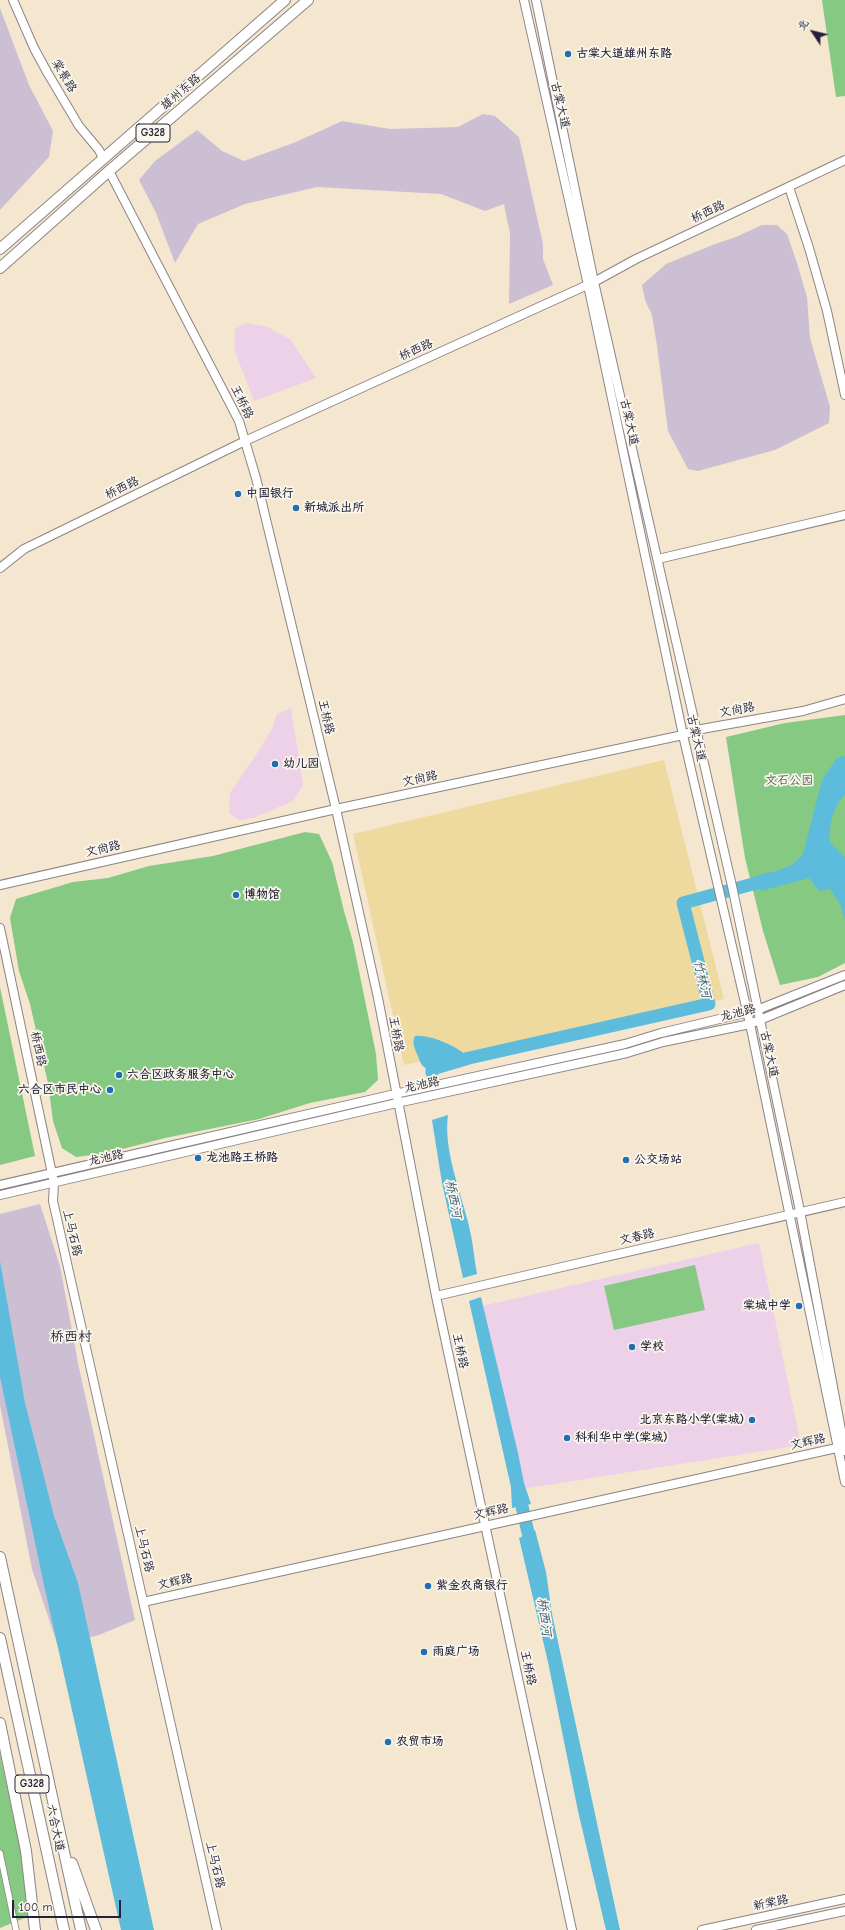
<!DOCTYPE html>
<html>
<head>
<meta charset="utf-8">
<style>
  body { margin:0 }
  #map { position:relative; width:845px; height:1930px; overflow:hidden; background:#f5e6cf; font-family:"Comic Neue","LXGW WenKai TC",sans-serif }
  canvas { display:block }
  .north { position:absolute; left:793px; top:12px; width:40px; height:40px; -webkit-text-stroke:3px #fbf7ec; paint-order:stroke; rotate:305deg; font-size:11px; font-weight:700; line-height:16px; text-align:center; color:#22223b }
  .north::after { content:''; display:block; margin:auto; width:14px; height:18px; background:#22223b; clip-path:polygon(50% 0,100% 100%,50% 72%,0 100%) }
  .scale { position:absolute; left:12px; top:1900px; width:109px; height:18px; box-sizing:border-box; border:2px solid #22223b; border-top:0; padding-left:5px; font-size:12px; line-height:14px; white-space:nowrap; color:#22223b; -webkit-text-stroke:3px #fbf7ec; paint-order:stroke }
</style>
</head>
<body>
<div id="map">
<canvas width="845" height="1930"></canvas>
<div class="north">北</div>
<div class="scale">100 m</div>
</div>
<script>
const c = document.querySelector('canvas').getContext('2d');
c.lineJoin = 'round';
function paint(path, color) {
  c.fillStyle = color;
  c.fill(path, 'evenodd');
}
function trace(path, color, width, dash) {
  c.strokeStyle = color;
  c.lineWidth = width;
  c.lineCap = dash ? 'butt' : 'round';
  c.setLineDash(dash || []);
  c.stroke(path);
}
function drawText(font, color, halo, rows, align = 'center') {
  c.font = font + ' "Comic Neue","LXGW WenKai TC",sans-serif';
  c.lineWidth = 3.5;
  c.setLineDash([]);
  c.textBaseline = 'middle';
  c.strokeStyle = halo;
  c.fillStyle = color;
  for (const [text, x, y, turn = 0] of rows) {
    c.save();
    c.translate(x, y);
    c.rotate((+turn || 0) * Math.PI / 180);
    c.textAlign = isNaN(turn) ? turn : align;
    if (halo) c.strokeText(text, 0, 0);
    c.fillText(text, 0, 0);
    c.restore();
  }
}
paint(new Path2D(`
  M246,323L268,327L291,340L316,378L254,401L234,349L235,329Z
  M291,708L303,785L293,801L253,818L239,820L229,813L230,793L260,749L273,727L277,714Z
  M759,1243L801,1445L522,1489L473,1308Z`), '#edd1e9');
paint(new Path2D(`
  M0,8L29,85L53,131L49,157L0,210Z
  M483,114L495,116L519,137L543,244V259L553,285L509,304L510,234L504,204L485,211L441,194L317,187L245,204L198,224L175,263L156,213L139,180L155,161L197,130L222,151L244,161L296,142L342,121L390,129L458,127Z
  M762,225H777L787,234L797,263L807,297L810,338L830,407L829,423L775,450L698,471L688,469L668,431L657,346L652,315L645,300L642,285L666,264L715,244L736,237Z
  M40,1204L60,1266L79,1368L135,1620L99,1635L58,1646L32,1569L0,1405V1214Z`), '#ccbfd4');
paint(new Path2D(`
  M822,0H845V96L836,97Z
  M845,715V963L818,977L780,985L763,931L745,858L726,737L785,723Z
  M305,832L319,834L332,862L344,911L353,942L376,1054L378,1080L365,1092L310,1103L259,1119L165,1138L107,1153L76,1157L62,1148L53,1121L48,1083L30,1004L19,971L10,918L16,899L73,882L108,878L149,866L213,856Z
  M0,987L35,1156L0,1165Z
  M695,1265L705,1310L614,1330L604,1286Z
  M0,1754L34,1914L0,1928Z`), '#85c982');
paint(new Path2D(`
  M664,760L724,999L404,1065L353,834Z`), '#eeda9e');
paint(new Path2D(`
  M845,756V795C832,807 830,825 829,841L845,857V919L840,904L830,889L819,891L809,878L761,891L755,876L777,871L792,865L803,854L822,780L837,758Z
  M415,1036C429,1034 460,1047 469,1058C460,1063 435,1075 424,1067C420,1064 419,1058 417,1054C414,1047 412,1042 415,1036Z
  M448,1115C443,1150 461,1192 469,1226C473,1242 474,1258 477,1274L463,1278L442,1183L432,1120Z
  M0,1261L25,1403L54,1516L78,1583L154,1930H121L44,1585L0,1377Z
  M481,1297L518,1453L524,1483L531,1504L512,1508L511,1487L469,1301Z
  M535,1530L546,1572L552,1614L620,1930H606L578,1811L548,1662L519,1538Z`), '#5dbcdb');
trace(new Path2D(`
  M432,1073V1069L469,1058L709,1004L683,903L775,878
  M518,1489L532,1550`), '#5dbcdb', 13);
const street = new Path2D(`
  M0,1853L16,1930`);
const secondary = new Path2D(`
  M13,0L34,48L47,72L79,126L99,150L103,158
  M524,0L588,285L683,735L750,1024L845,1482
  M536,0L594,282L732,886L800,1211L845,1451
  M109,171L239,421L256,478L336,809L378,998L436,1296L572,1930
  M789,187L809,248L827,311L845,395
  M658,559L845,515
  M0,568L24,549L245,441L594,282L636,259L845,160
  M0,885L336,809L683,735L696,730L803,711L845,699
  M0,928L54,1183L53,1201L217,1930
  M0,1185L395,1094L625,1044L661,1033L757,1010L845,975
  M0,1195L397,1103L627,1053L663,1042L750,1024L845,985
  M436,1296L845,1202
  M143,1602L841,1447
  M702,1930L845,1899
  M756,1930L845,1911`);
const highway = new Path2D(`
  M0,249L285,0
  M0,268L109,171L308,0
  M0,1557L81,1930
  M0,1638L64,1930
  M0,1723L26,1851L35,1930
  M72,1863L96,1930`);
trace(street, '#8c8485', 7);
trace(secondary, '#8c8485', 10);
trace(highway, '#8c8485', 12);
trace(street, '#fff', 5.5);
trace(secondary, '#fff', 8);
trace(highway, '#fff', 10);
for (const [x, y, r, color] of [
  [568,54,4,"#1f6fb2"],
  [238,494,4,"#1f6fb2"],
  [296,508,4,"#1f6fb2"],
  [275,764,4,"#1f6fb2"],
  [236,895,4,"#1f6fb2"],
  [119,1075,4,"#1f6fb2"],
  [110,1090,4,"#1f6fb2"],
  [198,1158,4,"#1f6fb2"],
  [626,1160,4,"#1f6fb2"],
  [799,1306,4,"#1f6fb2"],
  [632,1347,4,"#1f6fb2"],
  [752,1420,4,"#1f6fb2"],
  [567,1438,4,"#1f6fb2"],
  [428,1586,4,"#1f6fb2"],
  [424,1652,4,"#1f6fb2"],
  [388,1742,4,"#1f6fb2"]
]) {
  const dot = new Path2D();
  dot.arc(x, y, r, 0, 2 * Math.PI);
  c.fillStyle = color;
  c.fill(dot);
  trace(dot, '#fbf7ec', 1.5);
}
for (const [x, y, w] of [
  [153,133,34],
  [32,1784,34]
]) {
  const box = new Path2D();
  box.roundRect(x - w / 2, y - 9, w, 18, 3);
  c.fillStyle = '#fbf7ec';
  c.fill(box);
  trace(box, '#22223b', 1);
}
drawText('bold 11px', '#22223b', null, [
  ["G328",153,133],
  ["G328",32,1784]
]);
drawText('bold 12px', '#22223b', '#fbf7ec', [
  ["古棠大道雄州东路",576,54],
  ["中国银行",246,494],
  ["新城派出所",304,508],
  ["幼儿园",283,764],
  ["博物馆",244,895],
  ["六合区政务服务中心",127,1075],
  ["六合区市民中心",102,1090,"right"],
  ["龙池路王桥路",206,1158],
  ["公交场站",634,1160],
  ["棠城中学",791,1306,"right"],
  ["学校",640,1347],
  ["北京东路小学(棠城)",744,1420,"right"],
  ["科利华中学(棠城)",575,1438],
  ["紫金农商银行",436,1586],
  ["雨庭广场",432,1652],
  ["农贸市场",396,1742]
], 'left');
drawText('12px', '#22223b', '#fbf7ec', [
  ["棠景路",64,76,59],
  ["雄州东路",181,92,-41],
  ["古棠大道",560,105,77],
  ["桥西路",708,212,-25],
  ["桥西路",416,350,-24],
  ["王桥路",242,402,64],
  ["古棠大道",629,422,78],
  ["桥西路",122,488,-26],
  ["文尚路",737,710,-10],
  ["王桥路",326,717,77],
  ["古棠大道",696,738,77],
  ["文尚路",420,779,-12],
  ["文尚路",103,849,-13],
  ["龙池路",738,1013,-14],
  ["王桥路",396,1034,80],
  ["桥西路",38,1049,78],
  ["古棠大道",769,1054,78],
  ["龙池路",422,1085,-12],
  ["龙池路",106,1158,-13],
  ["上马石路",72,1233,77],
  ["文春路",637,1237,-13],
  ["王桥路",460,1351,78],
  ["文辉路",808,1442,-12],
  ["文辉路",491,1512,-12],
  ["上马石路",144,1549,77],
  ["文辉路",175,1582,-13],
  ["王桥路",528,1668,78],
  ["六合大道",55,1828,78],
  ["上马石路",215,1865,77],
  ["新棠路",771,1903,-12]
]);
drawText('12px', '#455c54', '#fbf7ec', [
  ["文石公园",789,781]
]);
drawText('italic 13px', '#375873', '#fbf7ec', [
  ["竹林河",702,979,76],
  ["桥西河",453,1199,79],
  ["桥西河",544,1617,82]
]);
drawText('14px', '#22223b', '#fbf7ec', [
  ["桥西村",71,1337]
]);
</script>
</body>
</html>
